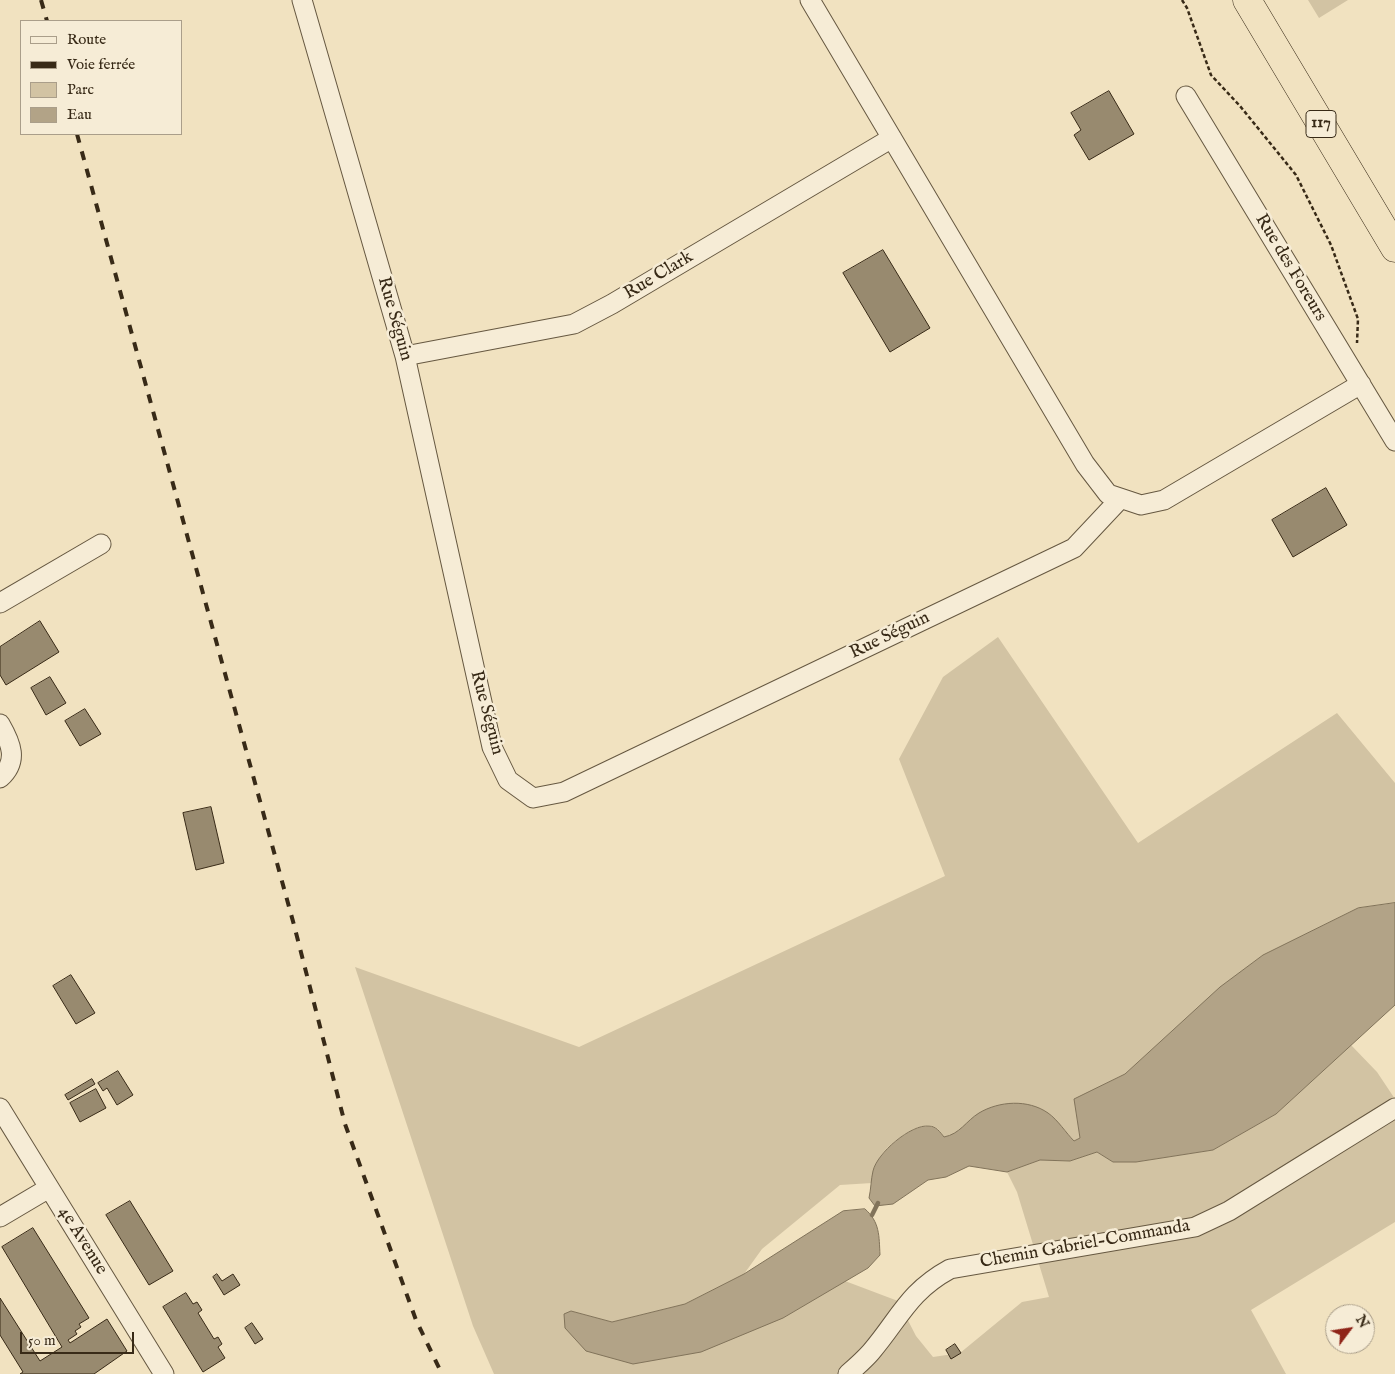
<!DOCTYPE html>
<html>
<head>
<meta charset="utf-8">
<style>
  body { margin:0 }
  #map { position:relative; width:1395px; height:1374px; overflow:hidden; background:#f1e2c0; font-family:"IM FELL English",serif }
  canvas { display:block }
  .legend { position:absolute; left:20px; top:20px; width:162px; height:115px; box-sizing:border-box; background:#f6ecd6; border:1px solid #aa9e8a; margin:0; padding:6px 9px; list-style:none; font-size:15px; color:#382a17 }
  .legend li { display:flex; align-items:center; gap:10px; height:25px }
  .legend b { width:25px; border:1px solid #aa9e8a }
  .north { position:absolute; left:1325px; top:1304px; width:50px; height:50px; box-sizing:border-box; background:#f6ecd6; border:1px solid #aa9e8a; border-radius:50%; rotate:59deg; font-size:14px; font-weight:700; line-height:20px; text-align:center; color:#382a17 }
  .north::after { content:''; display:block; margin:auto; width:18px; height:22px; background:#8f2418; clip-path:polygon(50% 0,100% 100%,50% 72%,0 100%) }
  .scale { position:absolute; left:20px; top:1332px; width:114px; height:22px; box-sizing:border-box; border:2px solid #382a17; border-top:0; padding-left:6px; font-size:15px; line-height:18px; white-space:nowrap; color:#382a17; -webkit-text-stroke:4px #f6ecd6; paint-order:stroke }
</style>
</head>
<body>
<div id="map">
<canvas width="1395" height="1374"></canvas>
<ul class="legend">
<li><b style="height:6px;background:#f6ecd6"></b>Route</li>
<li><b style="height:6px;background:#382a17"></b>Voie ferrée</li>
<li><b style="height:14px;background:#d2c3a3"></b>Parc</li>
<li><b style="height:14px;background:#b2a387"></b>Eau</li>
</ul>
<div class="north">N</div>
<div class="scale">50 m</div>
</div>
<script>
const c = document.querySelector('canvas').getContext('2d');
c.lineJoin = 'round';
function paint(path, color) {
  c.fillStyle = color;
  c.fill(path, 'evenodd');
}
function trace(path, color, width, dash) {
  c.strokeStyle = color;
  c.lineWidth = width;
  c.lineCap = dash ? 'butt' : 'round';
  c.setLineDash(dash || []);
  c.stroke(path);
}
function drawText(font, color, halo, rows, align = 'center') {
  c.font = font + ' "IM FELL English",serif';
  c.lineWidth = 5;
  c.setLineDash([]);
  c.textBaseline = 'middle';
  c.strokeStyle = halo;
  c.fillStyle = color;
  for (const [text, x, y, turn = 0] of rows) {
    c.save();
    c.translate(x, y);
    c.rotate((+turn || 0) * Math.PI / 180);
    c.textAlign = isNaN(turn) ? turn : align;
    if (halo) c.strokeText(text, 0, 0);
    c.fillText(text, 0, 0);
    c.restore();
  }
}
paint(new Path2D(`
  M1308,0H1348L1319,18Z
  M998,637L1138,843L1337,713L1395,783V903L1358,908L1263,955L1221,987L1125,1074L1075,1099L1080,1138L1074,1141L1048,1113L964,1127L954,1135L944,1137C941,1133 938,1128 933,1126C918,1121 888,1144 880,1157C875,1166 873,1173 872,1183L840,1185L762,1249L744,1274L685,1304L612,1322L571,1311L565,1328L783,1318L845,1281L898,1301L916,1336L933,1357L960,1353L1022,1302L1049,1297L1017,1192L1007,1172L1040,1160L1070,1161L1097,1152L1113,1162H1136L1213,1150L1276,1114L1351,1045L1377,1072L1395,1099V1222L1251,1310L1286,1374H494L473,1326L355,967L579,1047L945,876L899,759L943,677Z`), '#d2c3a3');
const water = new Path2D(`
  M1395,903V1005L1276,1114L1213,1150L1136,1162H1113L1097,1152L1070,1161L1040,1160L1007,1172L969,1166L946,1177L928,1180L893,1204L875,1206L869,1198C871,1189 871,1179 873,1171C877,1153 911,1124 929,1126C936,1126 940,1132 944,1137C960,1134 966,1121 979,1113C999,1101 1028,1099 1048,1113C1058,1120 1066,1133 1074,1141L1080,1138L1074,1099L1125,1074L1220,987L1263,955L1358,908Z
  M865,1209C880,1222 879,1236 880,1255L868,1268L783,1318L701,1352L633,1364L586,1351L565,1328L564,1314L571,1311L612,1322L685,1304L744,1274L843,1211Z`);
paint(water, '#b2a387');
trace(water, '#81735a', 1);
trace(new Path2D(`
  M872,1215L878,1203`), '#81735a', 4.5);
const building = new Path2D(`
  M1109,91L1134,134L1089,160L1074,135L1081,130L1071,113Z
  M883,250L930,328L890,352L843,273Z
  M1326,488L1347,525L1293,557L1272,520Z
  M40,621L59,652L6,685L0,675V647Z
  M50,677L66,703L46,715L31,688Z
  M85,709L101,734L80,746L65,721Z
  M211,807L224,863L196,870L183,813Z
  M71,975L95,1013L76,1024L53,986Z
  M118,1071L133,1095L117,1105L107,1088L103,1091L98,1083Z
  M92,1079L95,1084L68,1100L65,1095Z
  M96,1089L106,1108L80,1122L70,1103Z
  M130,1201L173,1271L149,1285L106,1215Z
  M33,1228L89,1318L79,1324L81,1327L75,1331L77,1334L68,1340L70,1343L107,1319L127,1351L94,1374H20L23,1372L0,1335V1298L40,1361L62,1347L2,1247Z
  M217,1274L222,1281L233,1274L240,1285L224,1295L213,1277Z
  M186,1293L193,1304L197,1302L202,1310L198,1313L214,1339L218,1337L222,1344L218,1347L225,1358L203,1372L163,1307Z
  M252,1323L263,1339L255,1344L245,1328Z
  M955,1344L961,1353L951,1359L946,1350Z`);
paint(building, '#988a6f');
trace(building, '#382a17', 1);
const minor = new Path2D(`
  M302,0L405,356L492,747L508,780L533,798L564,792L1074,548L1120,499
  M810,0L1085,464L1108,494L1141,505L1164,500L1361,384
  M1186,96L1395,441
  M405,356L574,324L612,304L892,138
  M0,603L101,544
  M0,724C11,743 19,761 0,778
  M0,1108L164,1374
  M0,1217L49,1188
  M848,1374C856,1367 864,1360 871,1352C900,1318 908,1292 950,1269L1195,1227L1229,1211L1395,1108`);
const highway = new Path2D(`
  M1247,0L1395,248`);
trace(minor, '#665841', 21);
trace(highway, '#382a17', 29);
trace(new Path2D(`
  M1182,0L1187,8L1211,75L1240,106L1296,175L1331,245L1358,319L1357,343`), '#382a17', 2.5, [4, 2.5]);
trace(minor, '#f6ecd6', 19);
trace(highway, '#f1e2c0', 28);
trace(new Path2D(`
  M41,0L47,21
  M77,134L294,925L345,1124L416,1320L442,1374`), '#382a17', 4, [9, 9]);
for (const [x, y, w] of [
  [1321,124,30]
]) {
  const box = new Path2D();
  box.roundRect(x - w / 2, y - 13.5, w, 27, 4);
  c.fillStyle = '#f6ecd6';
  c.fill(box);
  trace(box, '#382a17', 1);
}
drawText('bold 16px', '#382a17', null, [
  ["117",1321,124]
]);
drawText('18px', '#382a17', '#f6ecd6', [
  ["Rue des Foreurs",1290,268,59],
  ["Rue Clark",659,276,-31],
  ["Rue Séguin",394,319,74],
  ["Rue Séguin",890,636,-26],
  ["Rue Séguin",486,713,75],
  ["4e Avenue",82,1241,58],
  ["Chemin Gabriel-Commanda",1085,1245,-10]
]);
</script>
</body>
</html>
